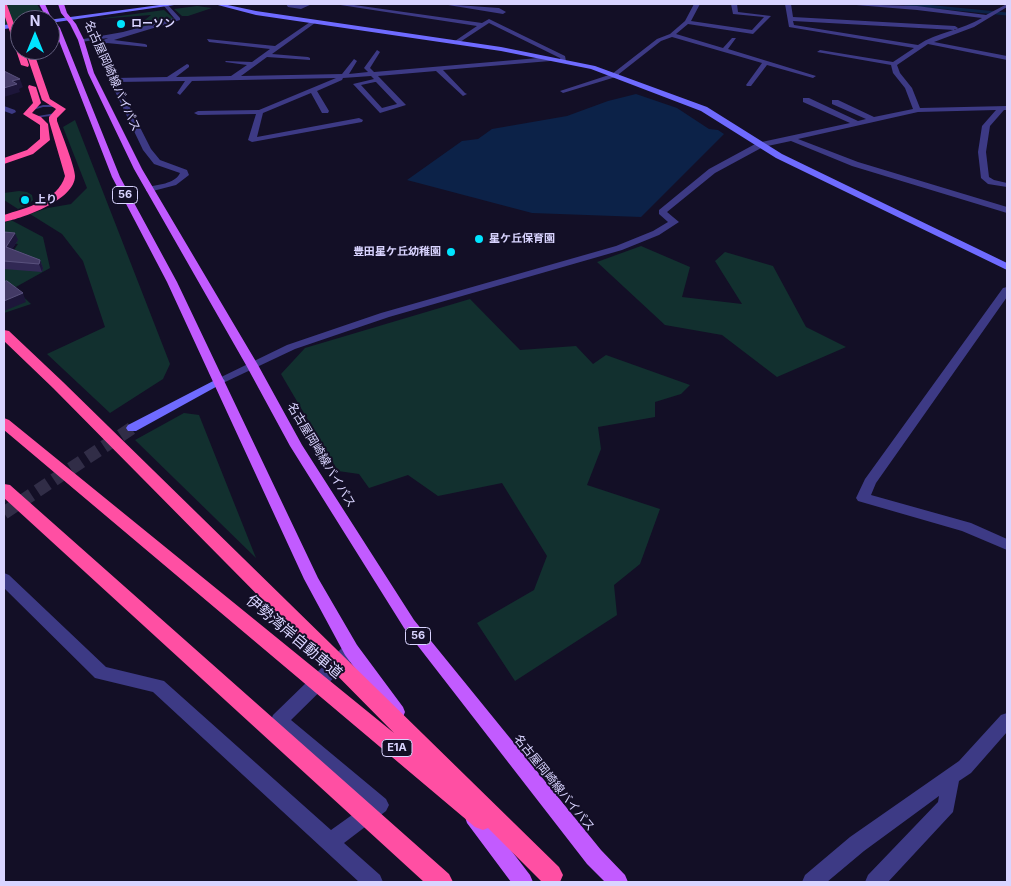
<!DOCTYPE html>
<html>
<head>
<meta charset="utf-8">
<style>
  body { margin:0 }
  #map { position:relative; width:1011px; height:886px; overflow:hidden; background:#130f26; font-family:Inter,sans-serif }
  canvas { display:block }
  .frame { position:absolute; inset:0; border:5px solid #d9d4ff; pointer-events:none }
  .north { position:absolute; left:10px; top:10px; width:50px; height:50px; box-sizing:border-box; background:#130f26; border:1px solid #625e7d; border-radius:50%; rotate:0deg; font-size:14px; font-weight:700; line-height:20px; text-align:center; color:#d9d4ff }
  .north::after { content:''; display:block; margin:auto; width:18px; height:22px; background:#00e5ff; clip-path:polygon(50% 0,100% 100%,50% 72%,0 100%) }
</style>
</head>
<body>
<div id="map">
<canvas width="1011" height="886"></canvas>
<div class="frame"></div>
<div class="north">N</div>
</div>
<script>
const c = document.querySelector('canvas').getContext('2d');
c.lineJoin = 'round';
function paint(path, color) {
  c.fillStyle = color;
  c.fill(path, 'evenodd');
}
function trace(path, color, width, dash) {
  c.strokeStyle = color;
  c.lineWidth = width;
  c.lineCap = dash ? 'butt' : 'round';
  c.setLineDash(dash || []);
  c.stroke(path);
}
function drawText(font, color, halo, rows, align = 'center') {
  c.font = font + ' Inter,"Noto Sans JP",sans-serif';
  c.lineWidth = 4;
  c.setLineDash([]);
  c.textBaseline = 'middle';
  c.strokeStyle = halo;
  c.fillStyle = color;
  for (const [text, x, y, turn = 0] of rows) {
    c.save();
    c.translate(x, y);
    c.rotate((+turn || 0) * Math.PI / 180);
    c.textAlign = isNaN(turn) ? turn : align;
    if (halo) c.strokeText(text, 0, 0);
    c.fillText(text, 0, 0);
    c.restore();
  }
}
paint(new Path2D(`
  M4,4H37L44,16L35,20H20V23L4,25Z
  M197,6L212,8L188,16H182L174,9Z
  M164,10L173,18L171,20L130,32L151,15L98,19Z
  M75,120L170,364L163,379L110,413L47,354L105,327L83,261L62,234L30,214L48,208L71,204L87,188L63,127Z
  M19,191L27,192L32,195L33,200L28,205L18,209L4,200V193Z
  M11,220L43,237L50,268L14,288L31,304L4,313V265L18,244L4,242V223Z
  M641,246L690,267L682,297L742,304L715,261L725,252L773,266L806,327L846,347L777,377L722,335L665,325L597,262Z
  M470,299L520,350L576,346L593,364L606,355L690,385L681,394L655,402V417L598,427L601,449L587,485L660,509L640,564L614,585L617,615L515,681L477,623L534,590L547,556L502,483L438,496L408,475L369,488L359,474L338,471L281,374L305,348Z
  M184,413L199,415L256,558L135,440Z`), '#12302f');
paint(new Path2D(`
  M636,94L677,108L709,129L718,130L724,134L641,217L532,213L407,180L462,141L478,139L492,129L567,116L608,101Z`), '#0c2248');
trace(new Path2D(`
  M905,4L1007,14`), '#0c2248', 3);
trace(new Path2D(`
  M4,513L132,428`), '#312d47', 13, [13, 7]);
paint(new Path2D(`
  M43,105H58L60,106L58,107H43L33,110L31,109Z
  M56,113H58V115L34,118L32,117Z`), '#3d3a85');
paint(new Path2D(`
  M167,4L180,18V20L114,40L145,44L147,45V47L107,43L100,46L115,78L167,77L187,64L189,65V67L176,77L231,76L247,65L225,62L226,61L252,62L270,49L209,42L207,39L275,46L313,20L315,23L272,54L308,57L310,58V60L267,57L241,76L342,74L354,59L357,61L349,74L368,72L364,68L377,50L380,52L370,68L374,72L550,57L553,59L550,61L443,70L465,93L467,94L463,96L436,71L378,76L406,105L380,113L353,84L374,79L371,76L343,78L342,80L317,91L329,111L328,113H322L311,93L263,113L257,137L359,118L363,120L362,122L252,142L248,140L256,114L198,115L194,113L198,111L259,110L336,78L192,81L180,95L177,93L185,81L117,82L151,149L160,160L187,170L189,175L176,185L149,192L146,191V187C157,185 175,184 180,173L154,164L143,150L93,45L108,38L81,42L78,40L123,32L174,18L164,6ZM375,82H376L397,104L382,108L361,85Z
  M286,4H312L301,9L288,7Z
  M334,4H347L482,23L489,19L565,56L566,61L561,62L560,58L489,23L457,44L455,41L477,26Z
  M442,4L499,8L506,12L503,14Z
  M694,4H700L691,21L752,30L764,17L733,14L731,4H737L738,12L771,16L753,34L688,24L676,34L723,48L732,38H736L728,49L816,76L813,78L767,65L751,86H747L746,85L762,63L672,37L661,41L619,74V76L563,93L560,91L612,74L657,39L670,34L685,21Z
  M785,4H791L793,17L955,26L958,28L955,30L793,21L794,25L918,45C937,32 962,30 982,18L917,10L844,4L917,6L986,15L1007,4V7L974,27L934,42L1007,56V60L928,44L897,65L900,73L912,88L920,108L1007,106V110H1004L990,126L986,152L989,177L994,180L1007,183V187L988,184L981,178L978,152L982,126L996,110L918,112L798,139L858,162L1007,207V213L852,166L791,141L763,147L715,173L667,212L679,222L659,235L622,250L389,317L295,349L223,383L219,384L213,381L287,345L381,313L616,246L653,231L668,222L659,214V210L709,169L757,143L850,123L803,102V98H809L858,121L866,119L832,104V100H838L874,117L913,109L905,88L893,73L891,65L817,52L820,50L893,62L914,48L789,27Z
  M4,106L15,110L16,112L12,114L4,111Z
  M1007,287V297L876,483L871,495L971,523L1007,539V550L962,531L858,501L856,498L865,479L1003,288Z
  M4,573L9,575L106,667L164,681L331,830L366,805L273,725L271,720L273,715L345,645L351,643L357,645L359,650L357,655L291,720L386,799L389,805L386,811L344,843L380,875L383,882H359L153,692L95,678L4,588Z
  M1007,713V732L971,773L959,781L953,812L888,882H865L868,875L938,802L939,796L864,851L827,882H802L805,875L850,837L959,761L1001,715Z`), '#3d3a85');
paint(new Path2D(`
  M167,4H181L50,23V20H48Z
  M214,4H223L256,11L501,47L595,66L707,107L782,154L1007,263V270L776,158L701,111L591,69L501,51L256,15Z
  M20,23V27L4,29V25Z
  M219,378L223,379L225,381L223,383L136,431H128L126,428L128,425Z`), '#6f6bff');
paint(new Path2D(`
  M39,4H45L50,15L60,28L120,177L177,282L318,578L357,645L403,707L405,712L403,717L397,719L391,717L345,655L304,579L167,282L112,177L54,28C48,20 44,14 39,4Z
  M58,4H64L67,13L76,24L84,40L94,73L142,169L258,365L302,445L414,620L601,850L625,875L628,882H605L587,864L404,628L290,446L246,365L134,169L88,73L78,40L70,24L61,13Z
  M474,808L481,811L530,875L533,882H511L467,823L465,817L467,811Z`), '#c25bff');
paint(new Path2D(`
  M4,4L7,5L20,40V50H24L29,65L28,67L21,65L4,14Z
  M25,50H33L50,99L66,109L57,118V121C61,132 75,167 75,176C75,200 23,218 4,222V215C25,208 58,201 65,176L49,121V117L56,109L42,100Z
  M29,85L36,87L41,103L32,113L41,117L48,124L50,140L33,154L4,164V158L27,150L40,139V125L23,114L33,103L28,87Z
  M4,330L9,331L63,382L559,867L563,875L560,882H542L488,828L483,830L475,827L4,430V418L9,420L394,733L53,388L4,341Z
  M4,484L10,485L449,874L453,882H424L4,498Z`), '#ff4fa3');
paint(new Path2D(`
  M4,232L18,240L12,249L40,260L43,268L42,272L4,269Z`), '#312854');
paint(new Path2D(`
  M20,79L23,87L19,89L20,92L4,97V88L12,81Z
  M15,233L18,240L9,254L6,247Z
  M40,260L43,268L42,272L39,264Z
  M23,293L26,302L4,311V301Z`), '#1d163a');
const building = new Path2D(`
  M4,71L20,79L12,81L17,84L4,88Z
  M4,232L15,233L6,247L40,260L39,264L4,261Z
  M7,281L23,293L4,301V282Z`);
paint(building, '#433a66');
trace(building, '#5a527e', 1);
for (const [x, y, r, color] of [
  [121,24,5,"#00e5ff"],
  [25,200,5,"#00e5ff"],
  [479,239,5,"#00e5ff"],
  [451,252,5,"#00e5ff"]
]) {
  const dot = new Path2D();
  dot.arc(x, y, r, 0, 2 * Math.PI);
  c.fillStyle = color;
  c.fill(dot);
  trace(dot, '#130f26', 2);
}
drawText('bold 11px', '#d9d4ff', '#130f26', [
  ["ローソン",131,24],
  ["上り",35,200],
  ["星ケ丘保育園",489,239],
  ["豊田星ケ丘幼稚園",441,252,"right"]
], 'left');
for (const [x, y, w] of [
  [125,195,25],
  [418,636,25],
  [397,748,30]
]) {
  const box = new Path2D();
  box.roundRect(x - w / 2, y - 8.5, w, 17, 4);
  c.fillStyle = '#130f26';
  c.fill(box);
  trace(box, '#d9d4ff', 1);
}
drawText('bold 11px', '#d9d4ff', null, [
  ["56",125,195],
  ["56",418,636],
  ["E1A",397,748]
]);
drawText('12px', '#d9d4ff', '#130f26', [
  ["名古屋岡崎線バイパス",112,76,66],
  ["名古屋岡崎線バイパス",321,455,59],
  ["名古屋岡崎線バイパス",554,783,51]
]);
drawText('15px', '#d9d4ff', '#130f26', [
  ["伊勢湾岸自動車道",294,637,40]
]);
</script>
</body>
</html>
